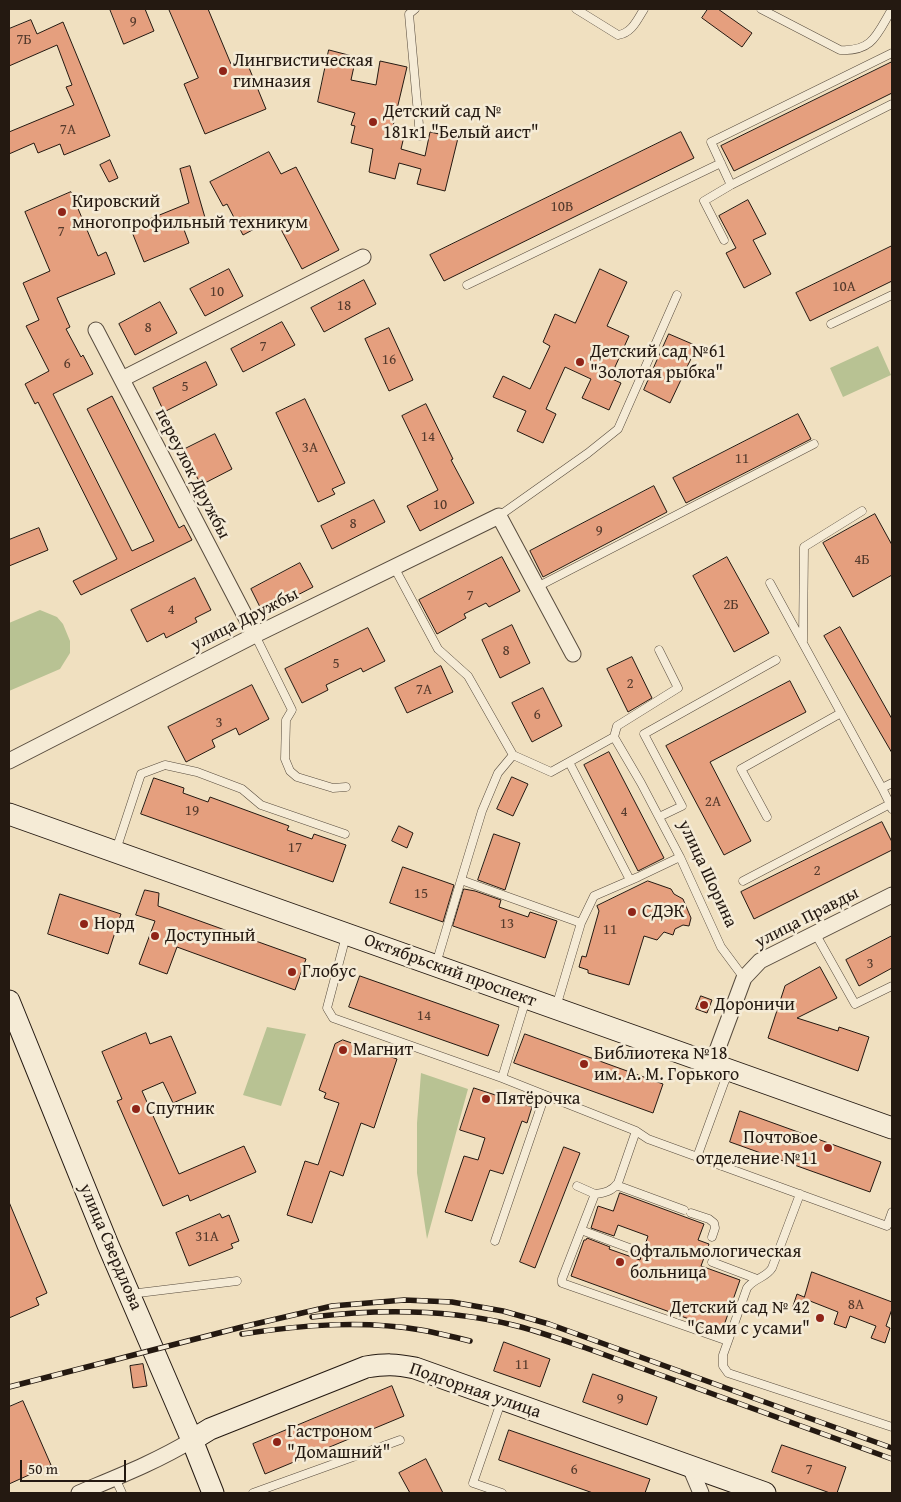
<!DOCTYPE html>
<html>
<head>
<meta charset="utf-8">
<style>
  body { margin:0 }
  #map { position:relative; width:901px; height:1502px; overflow:hidden; background:#f0e0c0; font-family:"Gentium Book Plus",serif }
  canvas { display:block }
  .frame { position:absolute; inset:0; border:10px solid #241911; pointer-events:none }
  .scale { position:absolute; left:20px; top:1460px; width:106px; height:22px; box-sizing:border-box; border:2px solid #241911; border-top:0; padding-left:6px; font-size:15px; line-height:18px; white-space:nowrap; color:#241911; -webkit-text-stroke:4px #f5ebd6; paint-order:stroke }
</style>
</head>
<body>
<div id="map">
<canvas width="901" height="1502"></canvas>
<div class="frame"></div>
<div class="scale">50 m</div>
</div>
<script>
const c = document.querySelector('canvas').getContext('2d');
c.lineJoin = 'round';
function paint(path, color) {
  c.fillStyle = color;
  c.fill(path, 'evenodd');
}
function trace(path, color, width, dash) {
  c.strokeStyle = color;
  c.lineWidth = width;
  c.lineCap = dash ? 'butt' : 'round';
  c.setLineDash(dash || []);
  c.stroke(path);
}
function drawText(font, color, halo, rows, align = 'center') {
  c.font = font + ' "Gentium Book Plus",serif';
  c.lineWidth = 5;
  c.setLineDash([]);
  c.textBaseline = 'middle';
  c.strokeStyle = halo;
  c.fillStyle = color;
  for (const [text, x, y, turn = 0] of rows) {
    c.save();
    c.translate(x, y);
    c.rotate((+turn || 0) * Math.PI / 180);
    c.textAlign = isNaN(turn) ? turn : align;
    if (halo) c.strokeText(text, 0, 0);
    c.fillText(text, 0, 0);
    c.restore();
  }
}
paint(new Path2D(`
  M878,346L891,375L843,397L830,368Z
  M40,610L57,617L63,624L70,641V653L60,669L9,691V623Z
  M267,1027L306,1034L281,1106L243,1095Z
  M421,1073L468,1089L427,1239L417,1173V1123Z`), '#b8c293');
const building = new Path2D(`
  M110,9H145L154,31L124,44Z
  M169,9H208L231,64L245,58L266,109L205,134L184,84L198,78Z
  M708,9H718L752,33L742,47L702,18Z
  M31,20L37,34L63,22L110,136L64,155L60,144L38,153L34,143L9,154V132L74,105L66,87L72,85L57,45L9,66V29Z
  M329,50L356,57L351,80L376,85L380,61L407,67L393,126L406,128L401,149L425,156L430,132L458,138L445,191L417,184L421,169L399,163L395,179L369,172L373,149L351,143L355,126L351,125L355,113L318,102Z
  M892,62V93L734,171L721,146Z
  M681,132L694,158L444,281L430,255Z
  M269,152L281,174L296,167L339,250L302,269L275,218L243,235L227,204L223,206L210,182Z
  M110,160L118,178L109,182L100,165Z
  M190,166L206,221L183,227L189,243L144,262L130,227L189,203L180,169Z
  M71,192L98,256L106,252L115,274L57,298L70,327L66,329L81,357L83,355L93,374L53,394L132,551L154,541L87,409L112,396L179,528L184,525L192,540L81,595L73,581L117,559L38,402L35,404L25,384L49,371L26,326L39,320L23,283L50,271L25,212Z
  M748,200L766,234L753,240L771,274L744,288L726,253L736,248L719,216Z
  M892,246V281L810,321L796,293Z
  M229,269L243,296L205,316L190,289Z
  M600,269L627,282L607,326L629,336L610,378L621,383L609,410L582,398L591,379L565,367L546,409L556,414L543,443L517,431L526,411L493,397L503,376L530,389L550,346L543,342L555,314L575,323Z
  M364,280L376,304L324,332L311,308Z
  M160,302L177,333L135,355L119,324Z
  M282,322L295,345L243,372L231,349Z
  M389,328L413,380L389,391L365,339Z
  M669,334L697,346L670,403L644,390Z
  M206,362L217,385L164,412L153,388Z
  M305,399L345,483L332,489L335,494L318,502L276,413Z
  M426,404L453,459L451,460L474,503L420,531L407,506L438,490L402,416Z
  M798,414L811,439L686,503L673,478Z
  M215,434L232,469L201,485L183,450Z
  M654,486L667,512L543,577L530,551Z
  M374,500L385,522L332,549L321,526Z
  M875,514L892,545V575L853,597L823,543Z
  M39,528L48,550L9,566V540Z
  M502,557L520,591L489,607L486,603L464,614L466,618L437,634L419,600Z
  M727,557L769,633L734,652L693,576Z
  M300,563L313,587L263,613L251,589Z
  M195,578L211,610L195,618L197,622L166,638L164,633L147,642L131,610Z
  M512,625L530,663L500,678L482,640Z
  M840,627L892,719V753L824,636Z
  M368,628L385,661L363,672L361,668L326,685L328,690L302,703L285,669Z
  M632,657L652,698L628,712L607,669Z
  M441,666L453,692L407,713L395,688Z
  M790,681L806,712L710,762L751,841L724,855L666,746Z
  M252,685L269,719L239,735L236,728L212,740L215,747L186,762L168,727Z
  M543,688L562,726L532,742L512,703Z
  M609,752L664,858L638,871L584,765Z
  M512,777L528,784L513,816L497,809Z
  M154,778L184,788L183,793L208,802L210,797L289,826L287,830L312,839L314,834L346,845L333,882L141,814Z
  M882,822L892,842V850L754,919L741,892Z
  M399,826L413,833L407,848L392,841Z
  M494,834L520,843L505,890L478,880Z
  M403,867L454,885L443,922L390,903Z
  M648,881L671,889L674,894L683,899L691,918L689,926L683,925L675,929L673,935L664,932L657,940L644,936L629,985L588,973V970L579,967L582,956L586,957L599,911L597,906Z
  M464,889L475,891L501,900L499,907L528,917L530,912L557,921L545,958L453,926Z
  M145,890L159,893L158,906L306,959L295,990L177,947L167,974L139,964L155,921L136,915Z
  M60,894L121,914L108,954L48,934Z
  M892,936V968L859,986L846,960Z
  M820,967L837,998L797,1018L838,1031L839,1027L869,1037L858,1071L768,1038L785,986Z
  M360,976L499,1025L488,1056L349,1007Z
  M701,996L712,1000L707,1013L696,1009Z
  M146,1033L150,1044L171,1036L196,1093L173,1103L163,1082L142,1091L179,1174L244,1146L256,1172L190,1201L188,1195L163,1206L117,1101L122,1099L102,1052Z
  M525,1034L663,1084L653,1113L514,1063Z
  M343,1040L397,1059L374,1128L361,1123L343,1176L330,1171L312,1223L287,1215L305,1161L318,1165L339,1103L324,1098L326,1093L319,1090L335,1044Z
  M474,1088L532,1107L527,1123L522,1121L503,1174L490,1170L472,1221L445,1212L464,1156L478,1160L485,1138L460,1130Z
  M740,1111L881,1162L870,1192L730,1142Z
  M564,1147L580,1153L535,1268L520,1262Z
  M620,1193L704,1224L698,1240L709,1244L701,1266L740,1280L722,1331L571,1276L584,1240H586L587,1238L610,1247L609,1249L640,1260L648,1236L618,1225L614,1236L591,1228L598,1206L613,1211Z
  M9,1202L47,1293L36,1298L39,1305L9,1318Z
  M220,1214L222,1218L229,1215L239,1241L231,1244L233,1248L189,1266L176,1233Z
  M812,1272L892,1302V1309L886,1326L890,1328L885,1343L871,1338L876,1326L850,1316L846,1328L834,1324L838,1312L810,1301L806,1314L792,1309L797,1294L804,1297Z
  M504,1342L550,1359L540,1387L494,1371Z
  M143,1364L147,1386L133,1388L130,1366Z
  M593,1374L657,1397L647,1425L583,1402Z
  M392,1386L404,1416L265,1474L253,1444Z
  M23,1401L51,1465L9,1484V1407Z
  M509,1430L650,1479L645,1493H593L499,1460Z
  M782,1445L846,1467L837,1493H830L772,1472Z
  M426,1459L443,1493H410L399,1473Z`);
paint(building, '#e59f7e');
trace(building, '#241911', 1);
const lane = new Path2D(`
  M415,9L409,14L420,136
  M576,9L618,35C632,33 637,20 644,9
  M761,9L840,50C873,52 877,34 892,9
  M731,185L711,142L892,53
  M724,240L704,201L731,185L892,104
  M467,285L721,163
  M831,324L892,295
  M499,516L588,453L618,429L677,295
  M394,567L438,649L468,676L513,755L551,772L614,737L617,726L678,688L659,650
  M770,583L882,788
  M537,587L814,444
  M255,635L292,710L286,720L285,759L290,771L297,777L333,788L346,787
  M803,641L804,547L862,511
  M614,737L641,783L680,857L721,947L744,978
  M513,755L498,773L482,811L461,880L581,923L594,896L638,877L680,857
  M569,762L630,880
  M890,804L882,788L892,783
  M659,817L682,806L644,734L776,660
  M767,817L741,769L841,713
  M116,850L141,774L165,765L197,772L242,789L261,805L345,834
  M743,881L890,804L892,809
  M815,933L855,1004L892,986
  M346,936L327,1008L333,1018L502,1078L636,1131L648,1139L887,1226L892,1212
  M436,964L461,880
  M556,1007L581,923
  M502,1078L526,999
  M636,1131L618,1183C612,1191 605,1193 595,1194L562,1279V1283L728,1341
  M697,1157L728,1072
  M616,1185L684,1210
  M577,1186L595,1194
  M800,1194L772,1268C766,1278 754,1278 747,1288L723,1355V1366L728,1373L892,1427
  M691,1213L709,1219L714,1223L715,1228L712,1237
  M581,1230L632,1249
  M495,1241L545,1095
  M712,1262L757,1279
  M130,1294L237,1281
  M501,1402L473,1483L502,1493
  M115,1478L122,1493
  M253,1493L400,1440`);
const street = new Path2D(`
  M96,330L255,635
  M122,379L363,257
  M9,761L255,635L499,516L573,654
  M712,1064L744,978L760,961L892,895
  M690,1467L701,1493
  M79,1493C117,1477 156,1462 192,1440`);
const secondary = new Path2D(`
  M9,814L892,1128
  M9,1001L108,1245L192,1440L213,1493
  M192,1440L210,1429L366,1367C386,1364 395,1364 415,1368L765,1493`);
trace(lane, '#574b3d', 9);
trace(street, '#574b3d', 17);
trace(secondary, '#241911', 23);
trace(lane, '#f5ebd6', 8);
trace(street, '#f5ebd6', 15);
trace(secondary, '#f5ebd6', 21);
const rail = new Path2D(`
  M312,1317C379,1309 447,1309 513,1325C538,1331 562,1340 586,1348L892,1459
  M242,1334C302,1325 362,1320 421,1330C438,1333 454,1337 470,1341
  M9,1387L242,1327L332,1306L404,1300L452,1302L503,1311L549,1324L892,1448`);
trace(rail, '#241911', 5.5);
trace(rail, '#f5ebd6', 4, [11]);
for (const [x, y, r, color] of [
  [223,71,5,"#8f2418"],
  [373,122,5,"#8f2418"],
  [62,212,5,"#8f2418"],
  [580,362,5,"#8f2418"],
  [632,912,5,"#8f2418"],
  [84,924,5,"#8f2418"],
  [155,936,5,"#8f2418"],
  [292,972,5,"#8f2418"],
  [704,1005,5,"#8f2418"],
  [343,1050,5,"#8f2418"],
  [584,1064,5,"#8f2418"],
  [486,1099,5,"#8f2418"],
  [136,1109,5,"#8f2418"],
  [828,1148,5,"#8f2418"],
  [620,1262,5,"#8f2418"],
  [820,1318,5,"#8f2418"],
  [277,1442,5,"#8f2418"]
]) {
  const dot = new Path2D();
  dot.arc(x, y, r, 0, 2 * Math.PI);
  c.fillStyle = color;
  c.fill(dot);
  trace(dot, '#f5ebd6', 2);
}
drawText('15px', '#543a2c', null, [
  ["9",133,22],
  ["7Б",24,40],
  ["7А",68,130],
  ["10В",562,207],
  ["7",61,232],
  ["10А",844,287],
  ["10",217,292],
  ["18",344,306],
  ["8",148,328],
  ["7",263,347],
  ["16",389,360],
  ["6",67,364],
  ["5",185,387],
  ["14",428,437],
  ["3А",310,448],
  ["11",742,459],
  ["10",440,505],
  ["8",353,524],
  ["9",599,531],
  ["4Б",862,560],
  ["7",470,596],
  ["2Б",731,605],
  ["4",171,610],
  ["8",506,651],
  ["5",336,664],
  ["2",630,684],
  ["7А",424,690],
  ["6",537,715],
  ["3",219,723],
  ["2А",713,802],
  ["19",192,811],
  ["4",624,812],
  ["17",295,848],
  ["2",817,871],
  ["15",421,894],
  ["13",507,924],
  ["11",610,930],
  ["3",870,964],
  ["14",424,1016],
  ["31А",207,1237],
  ["8А",856,1305],
  ["11",522,1365],
  ["9",620,1399],
  ["6",574,1470],
  ["7",809,1470]
]);
drawText('18px', '#241911', '#f5ebd6', [
  ["Лингвистическая",233,61],
  ["гимназия",233,82],
  ["Детский сад №",383,112],
  ["181к1 \"Белый аист\"",383,133],
  ["Кировский",72,202],
  ["многопрофильный техникум",72,223],
  ["Детский сад №61",590,352],
  ["\"Золотая рыбка\"",590,373],
  ["СДЭК",642,912],
  ["Норд",94,924],
  ["Доступный",165,936],
  ["Глобус",302,972],
  ["Дороничи",714,1005],
  ["Магнит",353,1050],
  ["Библиотека №18",594,1054],
  ["им. А. М. Горького",594,1075],
  ["Пятёрочка",496,1099],
  ["Спутник",146,1109],
  ["Почтовое",818,1138,"right"],
  ["отделение №11",818,1159,"right"],
  ["Офтальмологическая",630,1252],
  ["больница",630,1273],
  ["Детский сад № 42",810,1308,"right"],
  ["\"Сами с усами\"",810,1329,"right"],
  ["Гастроном",287,1432],
  ["\"Домашний\"",287,1453]
], 'left');
drawText('18px', '#241911', '#f5ebd6', [
  ["переулок Дружбы",192,474,63],
  ["улица Дружбы",245,620,-27],
  ["улица Шорина",707,874,65],
  ["улица Правды",807,918,-27],
  ["Октябрьский проспект",450,971,20],
  ["улица Свердлова",110,1247,67],
  ["Подгорная улица",475,1391,19]
]);
</script>
</body>
</html>
